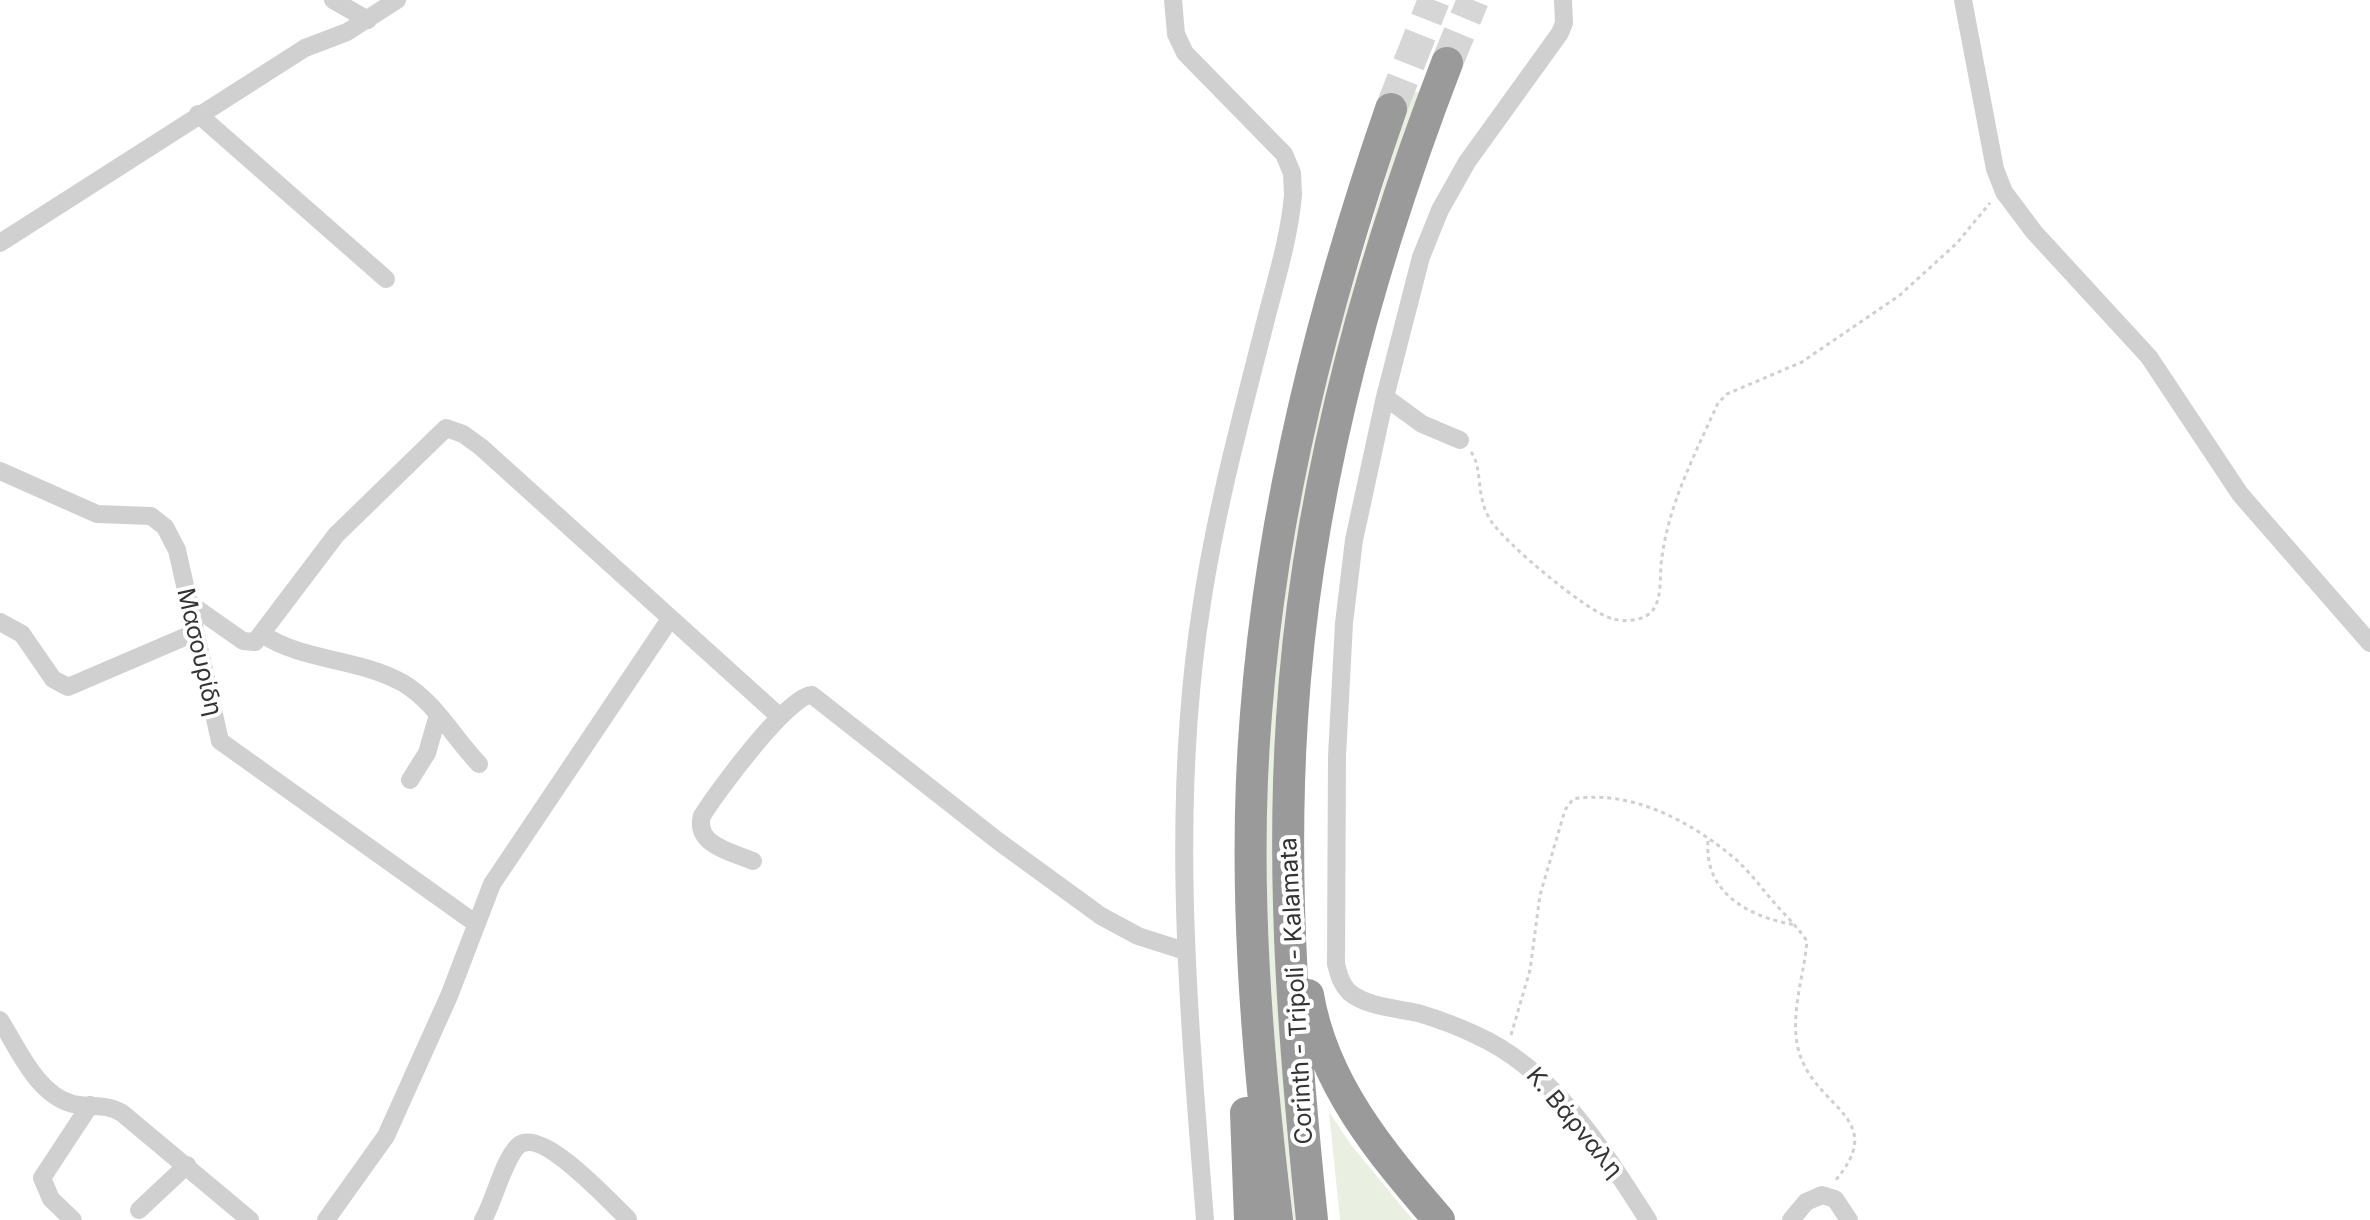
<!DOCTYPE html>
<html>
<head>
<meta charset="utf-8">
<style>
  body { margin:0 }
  canvas { display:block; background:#fff }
</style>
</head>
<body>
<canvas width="2370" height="1220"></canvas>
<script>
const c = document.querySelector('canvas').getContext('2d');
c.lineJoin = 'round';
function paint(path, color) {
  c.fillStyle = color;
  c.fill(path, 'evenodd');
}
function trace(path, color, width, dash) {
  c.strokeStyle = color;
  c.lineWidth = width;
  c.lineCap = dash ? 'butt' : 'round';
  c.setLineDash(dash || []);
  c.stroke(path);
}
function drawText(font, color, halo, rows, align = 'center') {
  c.font = font + ' Inter,sans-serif';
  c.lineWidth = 8;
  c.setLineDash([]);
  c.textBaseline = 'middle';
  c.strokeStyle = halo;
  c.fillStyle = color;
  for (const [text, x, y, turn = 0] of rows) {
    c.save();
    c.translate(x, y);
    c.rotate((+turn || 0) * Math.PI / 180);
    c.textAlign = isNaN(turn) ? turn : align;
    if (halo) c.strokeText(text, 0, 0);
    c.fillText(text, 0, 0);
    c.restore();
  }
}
paint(new Path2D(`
  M1412,91L1422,93L1315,463L1293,1166L1299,1220H1290L1266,937V786L1275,653L1317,402Z
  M1329,1112L1352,1146L1413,1220H1340Z`), '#eaf0e1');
trace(new Path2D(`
  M1447,63L1473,0
  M1391,109L1434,0`), '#d6d6d6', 32, [32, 16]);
trace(new Path2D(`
  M1471,452C1483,467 1475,497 1491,521C1505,543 1588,613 1613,619C1625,622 1645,621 1653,610C1663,596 1659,573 1662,557C1669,503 1696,452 1718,403L1727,394L1802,362L1900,295L1957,243L1990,203
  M1708,841C1704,894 1750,917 1795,925
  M1511,1035L1530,970L1540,895L1565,810L1573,799C1630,789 1690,821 1733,857C1751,872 1763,891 1779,908C1789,919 1798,928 1807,941C1804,978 1787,1021 1801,1058C1822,1111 1888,1120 1834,1182`), '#d0d0d0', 3, [4, 4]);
trace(new Path2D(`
  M333,0L368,20
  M1173,0L1176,34L1185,53L1284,154L1292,173L1293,195C1289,241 1274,286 1263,331C1240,421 1216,511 1202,603C1169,809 1189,1014 1205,1220
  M1563,0L1564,23L1560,33L1467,162L1440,210L1421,257L1385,397L1354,540L1344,623L1337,756L1336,964C1339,975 1341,984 1349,992C1367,1007 1396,1008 1418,1013C1438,1019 1457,1026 1476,1035C1554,1070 1603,1150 1648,1220
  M1963,0L1995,169L2004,192L2034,232L2149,357L2240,494L2370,643
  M198,114L386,279
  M0,243L305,48L347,32L397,0
  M1385,397L1422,424L1460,440
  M0,471L97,514L151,516L165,527L177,550L220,741L475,923
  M186,601L243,641L255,642L336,535L446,428L463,434L481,447L780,717
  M0,622L22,634L53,679L68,687L194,633
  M262,634C304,662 359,658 403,683C435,702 454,738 479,764
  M410,780L427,753L438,715
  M753,861C732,852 694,845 702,816C716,793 789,694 812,695L998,841L1101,916L1138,936L1185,951
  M0,1020C18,1048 37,1095 73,1104C91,1108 105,1103 122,1113L250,1220
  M139,1210L187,1165
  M73,1220L51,1199L42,1178L90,1105
  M326,1220L386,1136L449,996L492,884L670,619
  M483,1220C494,1201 504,1159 518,1146C541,1125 612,1204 628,1219
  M1791,1220L1806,1202L1822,1195L1835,1199L1849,1220`), '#d0d0d0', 18);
trace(new Path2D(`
  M1308,995C1323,1084 1381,1153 1439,1220
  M1246,1113L1250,1220
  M1277,1220C1257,1053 1242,882 1256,714C1272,506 1323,306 1391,109
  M1312,1220C1295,1054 1281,887 1292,719C1306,494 1366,273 1447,63`), '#9a9a9a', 32);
drawText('24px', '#333', '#fff', [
  ["Μασουρίδη",199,652,77],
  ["Corinth - Tripoli - Kalamata",1297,991,-93],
  ["Κ. Βάρναλη",1574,1123,50]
]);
</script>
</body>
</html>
